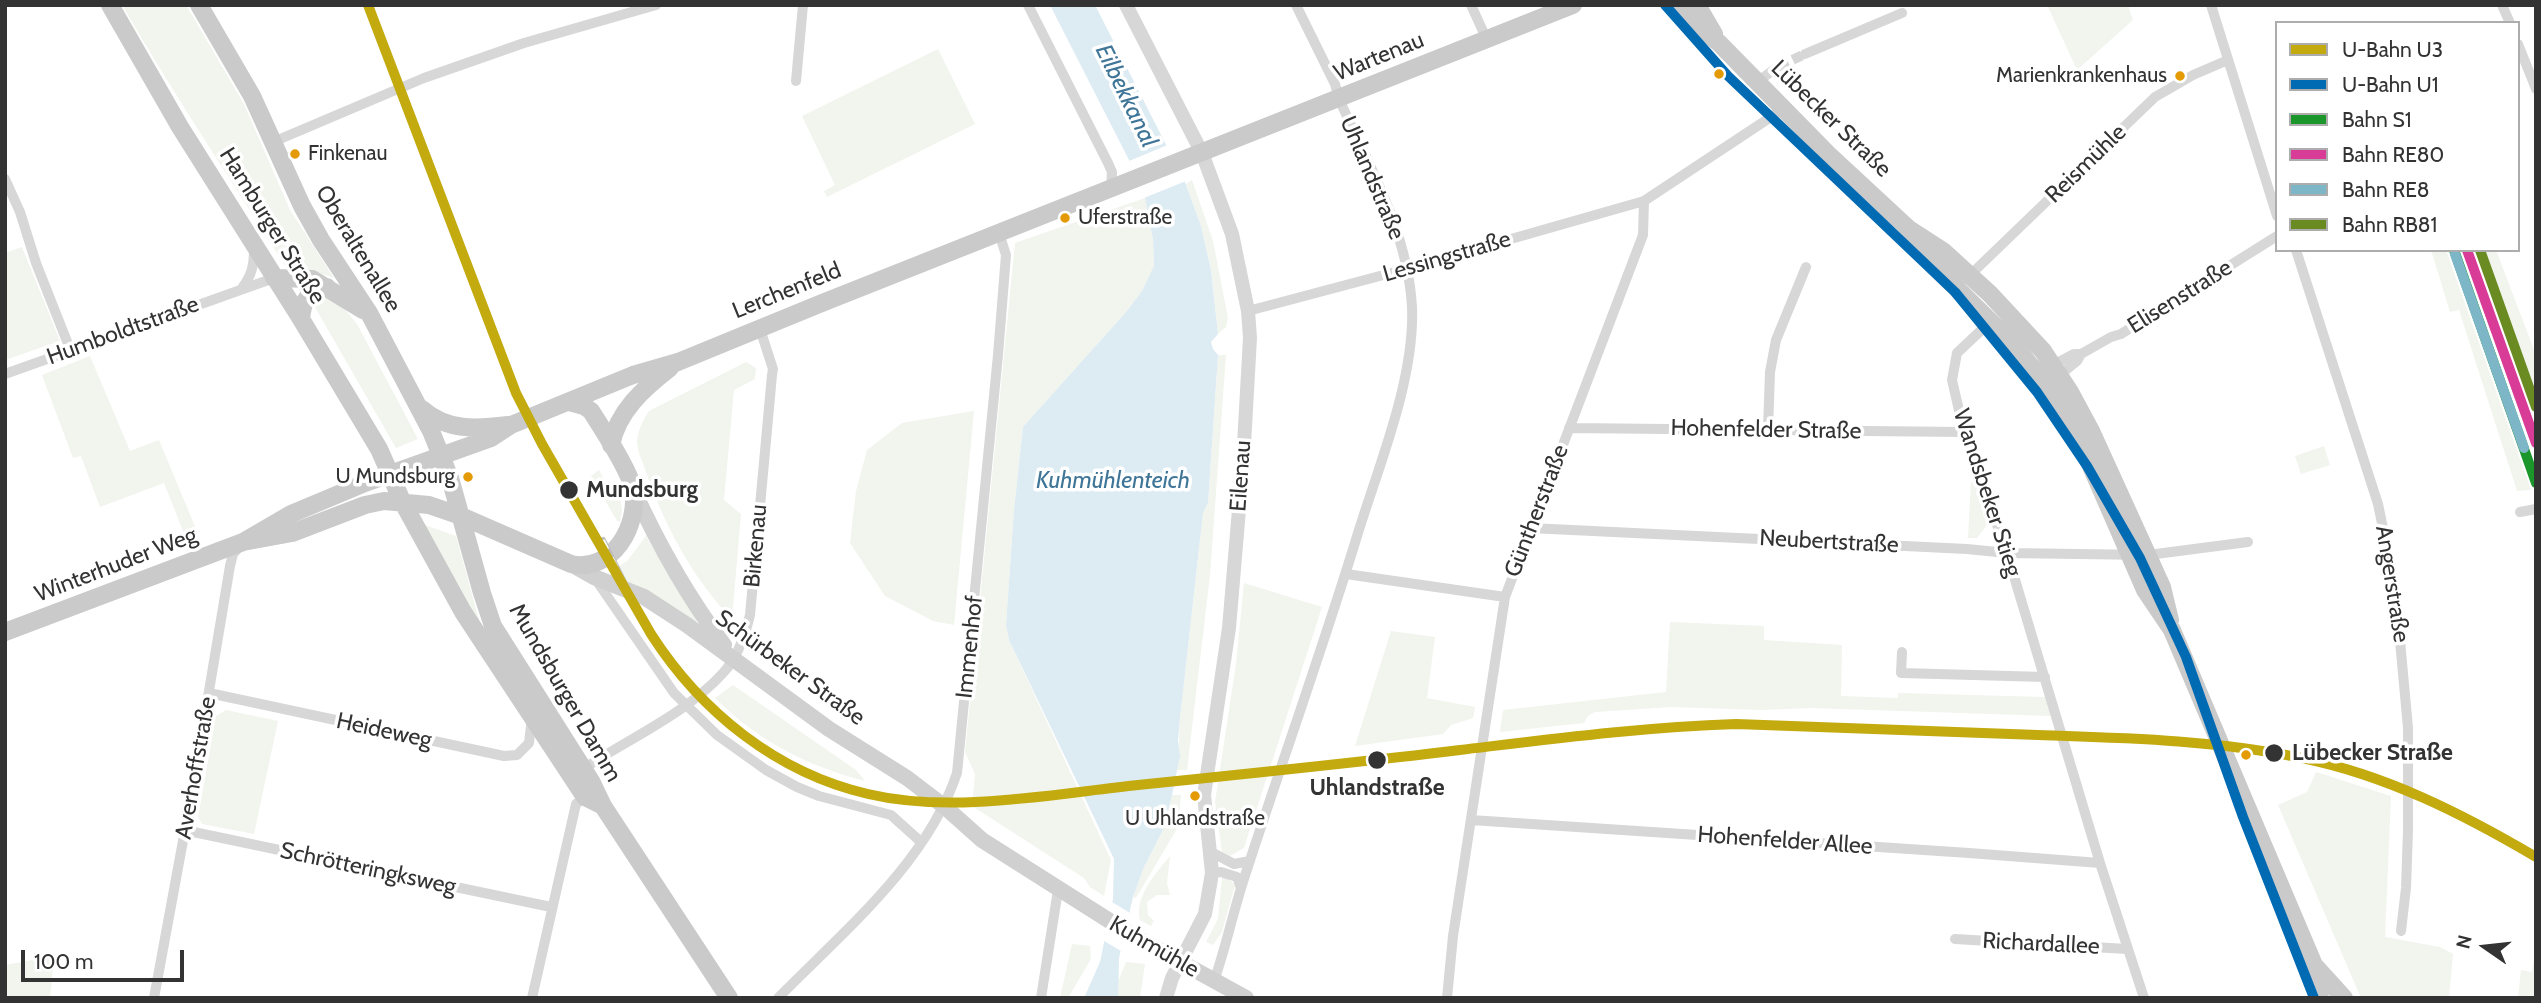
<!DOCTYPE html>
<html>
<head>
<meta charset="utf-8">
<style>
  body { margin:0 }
  #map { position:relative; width:2541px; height:1003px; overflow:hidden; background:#fff; font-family:Cabin,sans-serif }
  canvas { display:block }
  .frame { position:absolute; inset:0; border:7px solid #333; pointer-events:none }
  .legend { position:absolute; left:2275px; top:21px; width:245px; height:231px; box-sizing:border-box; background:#fff; border:2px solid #adadad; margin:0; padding:9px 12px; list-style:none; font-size:21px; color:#333 }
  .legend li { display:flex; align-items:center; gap:14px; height:35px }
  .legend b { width:35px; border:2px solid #adadad }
  .north { position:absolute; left:2450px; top:912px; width:70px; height:70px; -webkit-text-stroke:5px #fff; paint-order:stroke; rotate:284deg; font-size:19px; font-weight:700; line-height:28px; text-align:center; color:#333 }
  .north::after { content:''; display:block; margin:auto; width:24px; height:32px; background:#333; clip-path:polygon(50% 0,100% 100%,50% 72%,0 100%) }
  .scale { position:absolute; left:21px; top:950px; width:163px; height:32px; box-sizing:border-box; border:4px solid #333; border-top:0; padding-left:9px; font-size:21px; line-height:24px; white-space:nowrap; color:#333; -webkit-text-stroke:5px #fff; paint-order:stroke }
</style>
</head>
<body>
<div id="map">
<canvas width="2541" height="1003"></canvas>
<div class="frame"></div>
<ul class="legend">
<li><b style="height:9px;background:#c2aa0f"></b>U-Bahn U3</li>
<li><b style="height:9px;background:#006ab3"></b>U-Bahn U1</li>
<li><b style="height:9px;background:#1a962b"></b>Bahn S1</li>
<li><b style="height:9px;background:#d83c96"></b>Bahn RE80</li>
<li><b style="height:9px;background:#7db6c7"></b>Bahn RE8</li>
<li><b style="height:9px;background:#6a8a22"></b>Bahn RB81</li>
</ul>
<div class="north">N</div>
<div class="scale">100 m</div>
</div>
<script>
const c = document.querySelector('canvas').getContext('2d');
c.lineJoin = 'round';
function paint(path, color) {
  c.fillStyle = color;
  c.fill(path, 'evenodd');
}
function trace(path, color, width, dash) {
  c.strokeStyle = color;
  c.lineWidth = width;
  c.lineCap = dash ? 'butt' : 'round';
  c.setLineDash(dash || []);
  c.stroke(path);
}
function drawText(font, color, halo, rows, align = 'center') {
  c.font = font + ' Cabin,sans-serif';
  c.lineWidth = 7;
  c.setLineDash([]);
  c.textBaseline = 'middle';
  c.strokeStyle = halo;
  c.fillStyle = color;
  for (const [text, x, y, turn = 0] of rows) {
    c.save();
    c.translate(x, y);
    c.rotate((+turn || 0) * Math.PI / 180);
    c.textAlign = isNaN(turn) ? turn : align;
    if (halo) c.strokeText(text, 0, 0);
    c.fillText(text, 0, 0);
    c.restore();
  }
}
paint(new Path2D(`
  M122,5H186L244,104L290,210L334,278L310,270L287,269C232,181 174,95 122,5Z
  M2047,5H2128L2133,20L2077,70Z
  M938,49L975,124L827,197L824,191L835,185L802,116Z
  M1192,180L1213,241L1228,318L1226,327L1218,334L1211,269L1201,226L1186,184Z
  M1145,198L1153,240L1154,267L1142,291L1126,312L1023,427L1014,510L1006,625L1009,640L1111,860L1104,896L1090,887L1084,878L972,806L975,774L965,752L1015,243Z
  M22,247L60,341L5,360V253Z
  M2431,250H2446L2531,490L2517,491L2459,310L2450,312Z
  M2481,250H2496L2536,355V402Z
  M325,295L341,304L357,324L418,439L396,448L312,302Z
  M1218,355H1226L1210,575L1187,770H1177C1181,753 1178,736 1180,718L1203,513L1208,503Z
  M90,356L130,451L159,440L201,541L185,536L164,483L100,507L81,456L73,458L42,375Z
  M746,362L756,368L755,379L734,390L724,500L741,514L732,619C692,578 662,521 644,466C641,459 637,449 637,441C638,430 643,420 649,411Z
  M974,411L954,625L933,621L885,596L850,543L856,491L867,450L902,423Z
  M2324,446L2330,465L2301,474L2295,456Z
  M599,470L610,492L620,496L622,511L620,522L617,521L591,476Z
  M1971,482L1975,483L1987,525L1977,538H1968Z
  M422,524L456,536L479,620H477Z
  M646,536L676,588L699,621H695L658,597L613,575L612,572L628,560Z
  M1244,583L1322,607L1244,848L1230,856L1222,852L1215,802L1236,664Z
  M1670,622L1764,626V640L1842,645L1841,696L1898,698V693L2046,697L2051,716L1811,708L1761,710L1671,707L1595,712L1588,716L1584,723L1500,732L1503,710L1666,692Z
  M1391,631L1435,637L1427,698L1475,707L1473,718L1451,725L1443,734L1355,746Z
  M733,685L856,770L865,781C805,765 760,742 715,698Z
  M226,710L278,721L254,834L202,824L198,817L216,716Z
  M2316,772L2391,796L2385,937L2440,947L2453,954L2449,998H2361L2278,805L2307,792Z
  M1172,795H1181L1178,827L1136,898L1133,897L1144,867L1164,828Z
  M1170,856L1167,883L1170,895H1157L1147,902L1148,915L1154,921L1151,926L1140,920C1134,897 1156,873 1170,856Z
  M1222,878H1228L1235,885L1222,932L1213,945L1206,942L1218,919Z
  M1072,944L1090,946L1091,959L1068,998H1060Z
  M2536,944V998H2518L2521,970L2532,972Z
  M54,956L50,998H5V965Z
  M1126,962L1145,964L1140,998H1118L1117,984Z`), '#f1f5ed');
paint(new Path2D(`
  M1050,5H1095L1185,182L1201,226L1211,270L1218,334L1211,342L1213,349L1218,355L1208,503L1203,513L1180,718L1178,740L1180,756L1172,795L1164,828L1144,867L1133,897L1119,958L1118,998H1084L1100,962L1113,899L1114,859L1009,640L1006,625L1014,510L1023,427L1126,312L1142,291L1154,266L1153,240L1145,198L1129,160Z`), '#ddebf3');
paint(new Path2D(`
  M1170,144L1186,181L1144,198L1129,161Z
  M1109,900L1133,915L1124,953L1101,939Z`), '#fff');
trace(new Path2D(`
  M1779,66L1805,54`), '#d6d6d6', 10, [10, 5]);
trace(new Path2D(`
  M1028,5L1108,163L1112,172L1111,188
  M1471,5L1487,40
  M2211,5L2277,216
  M2502,5L2510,23
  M2518,44L2536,89
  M1805,54L1902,13
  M796,81L803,5
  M1757,82L1779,66
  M273,142L424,78L524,43L656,5
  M5,179L20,212L36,263L70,349
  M2296,250L2378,504L2395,586L2408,728V830L2406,888L2401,931
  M1966,279L2155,97L2193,75L2228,60
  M242,288C252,275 254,265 254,249
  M1248,311L1406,269L1644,201L1783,109
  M1991,321L1957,353L1952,380L1964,432L2007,553L2100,863L2144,998
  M2053,365L2074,354H2081L2111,337L2121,334L2277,236
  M5,374L274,278
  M2055,374L2060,375L2077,361L2081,354
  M1569,428L1964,432
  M1768,429L1770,372L1776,340L1806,267
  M2520,512L2536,509
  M1530,528L1967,549L2007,553L2148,555L2248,542
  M1346,574L1505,597
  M594,577L674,693L717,735L766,770L797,787L819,796L891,815L921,842
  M1902,652L1901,673L2045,677
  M209,693L504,756L517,755L529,743L532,717
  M583,769C628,739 687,713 723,673C738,657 745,636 750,615L772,375L773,369L760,329
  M1471,820L1969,853L2100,863
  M184,830L551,907
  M1211,852L1234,864L1250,861
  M1212,873L1221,872L1237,877L1241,888
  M1955,939L2127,949
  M1214,981C1225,950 1232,917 1242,885C1280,767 1322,651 1358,533C1379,465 1415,379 1412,307C1408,233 1369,165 1339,99L1335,84L1296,5
  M154,998L192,792L230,566L233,554L241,545
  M532,998L576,804L585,797
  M778,998C844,931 927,863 957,773L998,355L1006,255L999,233
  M1041,998L1058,890
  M1447,998L1453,936L1505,597L1643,235L1644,201`), '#d7d7d7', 10);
trace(new Path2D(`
  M1126,5L1202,153L1232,234L1248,311L1250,338L1243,462L1229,628L1204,795L1212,873L1205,914L1172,978L1166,998`), '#d7d7d7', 14);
trace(new Path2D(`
  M633,489C658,544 687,596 724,645
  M571,564L594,577L644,597L687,625L829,729L907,778L945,807L982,840L1135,937L1246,998`), '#d0d0d0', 16);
trace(new Path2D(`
  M110,5L180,127L301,319L379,449L402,501L463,612L585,797L603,806
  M199,5L252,96L302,206L321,240L369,313L431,431L450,478L482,593L493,626L591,781L603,806L729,998
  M1672,5L1719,43L1828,154L1909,229L1943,251L1990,294L2043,351L2070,392L2091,431L2162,587L2170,620
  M1697,5L1714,34
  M1909,229L1932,264L2014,345L2043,381L2086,455L2145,590L2172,630L2314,965L2320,998
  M274,278L312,279L363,310
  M301,319C303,300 308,290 327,287
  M422,409C447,431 476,429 508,425
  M611,445C618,411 643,389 670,368
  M243,542L291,514L365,483L491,438L511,425L633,375L678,362L822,303L1573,5
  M5,632L243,542L292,533L365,505L384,501L429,505L461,516L571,564C612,573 640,526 633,488C629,471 602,428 591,411L584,406L569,402
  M2314,965L2344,998`), '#cacaca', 18);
const rail = new Path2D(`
  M603,540L639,612`);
trace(rail, '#bebebe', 6);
trace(rail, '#fff', 3.5, [10]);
trace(new Path2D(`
  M2454,250L2536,483`), '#1a962b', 10);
trace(new Path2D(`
  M2467,250L2536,443`), '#d83c96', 10);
trace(new Path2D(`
  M2455,254L2524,448`), '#7db6c7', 10);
trace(new Path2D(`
  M2480,250L2536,407`), '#6a8a22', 10);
trace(new Path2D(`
  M368,5L516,393L542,444L651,634C701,712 777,773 868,794C953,814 1052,794 1138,785C1246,774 1353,763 1460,750C1552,739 1643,727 1736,724C1837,728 1938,731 2038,735C2127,738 2215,740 2302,758C2386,775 2463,814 2536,857`), '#c2aa0f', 10);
trace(new Path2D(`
  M1665,5L1728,76L1955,292L2037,392L2087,466L2140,558L2186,657L2243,817L2314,998`), '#006ab3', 10);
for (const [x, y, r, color] of [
  [1719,74,6,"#e39a05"],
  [2180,76,6,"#e39a05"],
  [295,154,6,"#e39a05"],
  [1065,218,6,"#e39a05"],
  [468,477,6,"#e39a05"],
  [569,490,10,"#333"],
  [2274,753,10,"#333"],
  [2246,755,6,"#e39a05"],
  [1377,760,10,"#333"],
  [1195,796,6,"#e39a05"]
]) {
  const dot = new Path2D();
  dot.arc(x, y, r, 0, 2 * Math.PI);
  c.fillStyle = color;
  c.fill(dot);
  trace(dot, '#fff', 2.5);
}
drawText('21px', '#333', '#fff', [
  ["Marienkrankenhaus",2167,76],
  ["Finkenau",308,154,"left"],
  ["Uferstraße",1078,218,"left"],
  ["U Mundsburg",455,477],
  ["U Uhlandstraße",1195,819,"center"]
], 'right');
drawText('23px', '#333', '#fff', [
  ["Wartenau",1379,57,-22],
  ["Lübecker Straße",1831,119,44],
  ["Reismühle",2086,164,-44],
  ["Uhlandstraße",1372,178,67],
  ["Hamburger Straße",272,226,58],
  ["Oberaltenallee",358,249,59],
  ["Lessingstraße",1447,257,-16],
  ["Lerchenfeld",787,291,-22],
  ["Elisenstraße",2180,297,-32],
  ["Humboldtstraße",123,331,-20],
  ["Hohenfelder Straße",1766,430,1],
  ["Eilenau",1241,476,-86],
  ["Wandsbeker Stieg",1987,493,72],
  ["Güntherstraße",1537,511,-69],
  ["Neubertstraße",1829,542,3],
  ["Birkenau",756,546,-85],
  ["Winterhuder Weg",116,565,-21],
  ["Angerstraße",2392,584,81],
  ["Immenhof",970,647,-84],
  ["Schürbeker Straße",790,668,36],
  ["Mundsburger Damm",565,693,60],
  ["Heideweg",384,731,12],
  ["Averhoffstraße",196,768,-80],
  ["Hohenfelder Allee",1785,841,4],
  ["Schrötteringksweg",368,869,12],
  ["Richardallee",2041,944,3],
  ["Kuhmühle",1154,947,30]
]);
drawText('bold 23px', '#333', '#fff', [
  ["Mundsburg",586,490],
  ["Lübecker Straße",2292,753],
  ["Uhlandstraße",1377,788,"center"]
], 'left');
drawText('italic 24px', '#3f7597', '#fff', [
  ["Eilbekkanal",1126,96,64],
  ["Kuhmühlenteich",1113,481]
]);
</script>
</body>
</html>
